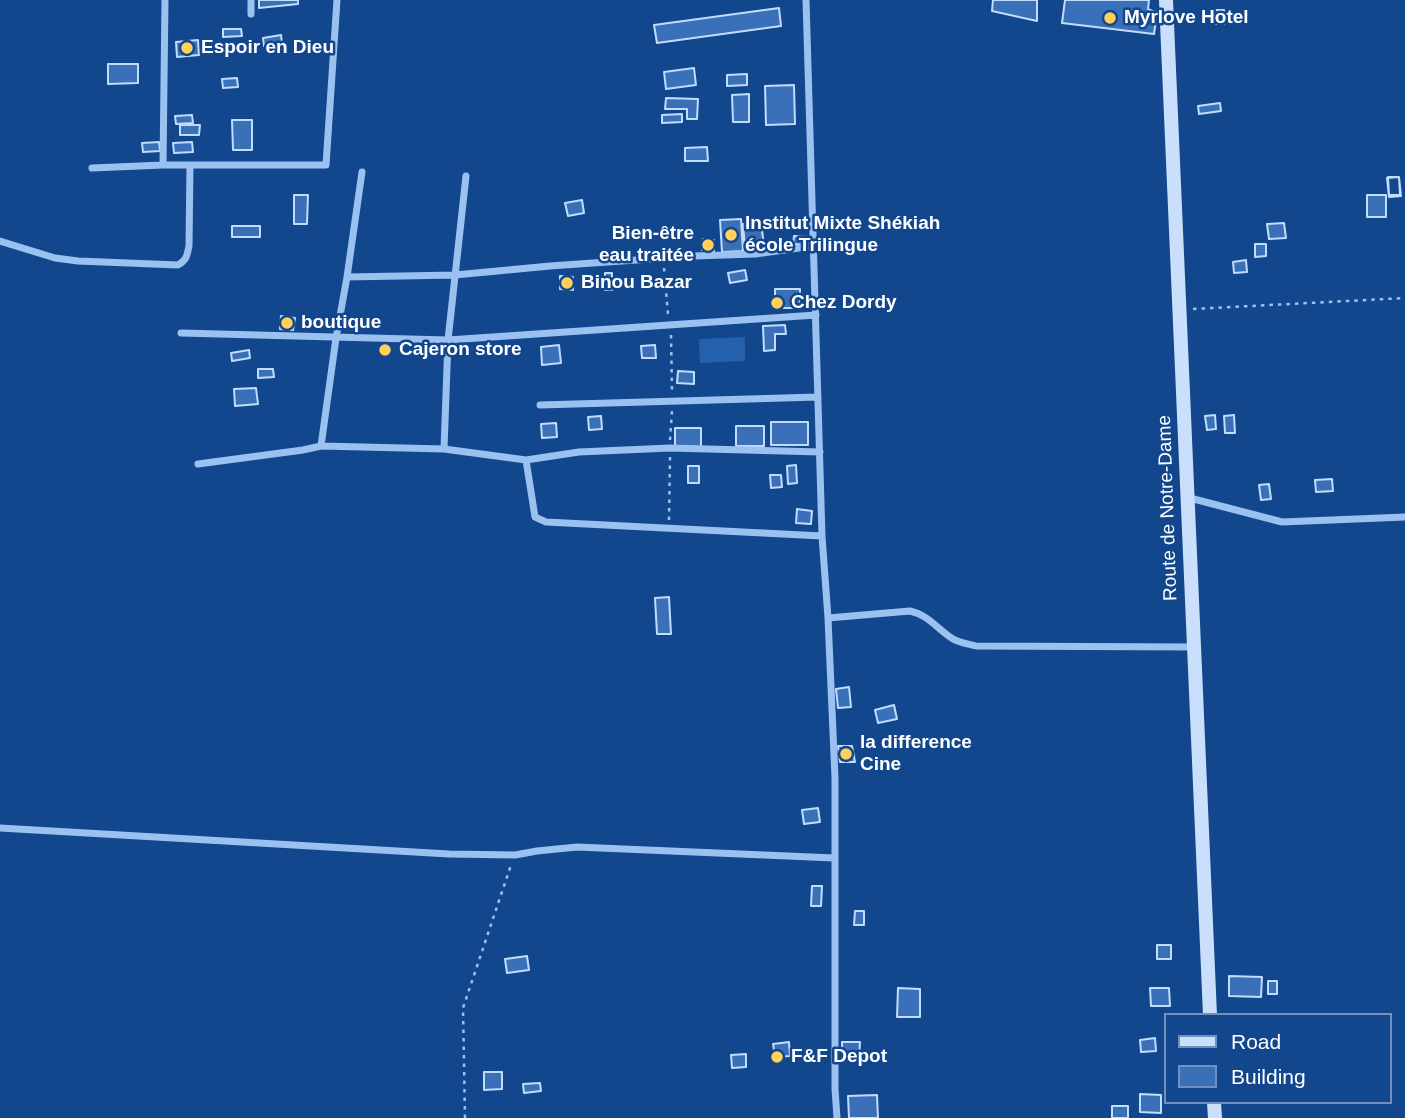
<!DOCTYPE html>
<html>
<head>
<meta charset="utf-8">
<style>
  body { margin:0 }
  #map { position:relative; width:1405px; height:1118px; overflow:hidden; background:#12468d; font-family:Arial,sans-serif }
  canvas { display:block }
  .legend { position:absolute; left:1164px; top:1013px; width:228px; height:91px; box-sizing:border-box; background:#12468d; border:2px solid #7190bb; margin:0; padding:9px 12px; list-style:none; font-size:21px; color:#fff }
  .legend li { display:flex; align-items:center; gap:14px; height:35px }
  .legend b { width:35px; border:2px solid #7190bb }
</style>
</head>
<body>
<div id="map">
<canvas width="1405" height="1118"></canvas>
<ul class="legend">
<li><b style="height:9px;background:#c9dffc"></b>Road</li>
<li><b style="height:19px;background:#3a70b7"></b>Building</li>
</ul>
</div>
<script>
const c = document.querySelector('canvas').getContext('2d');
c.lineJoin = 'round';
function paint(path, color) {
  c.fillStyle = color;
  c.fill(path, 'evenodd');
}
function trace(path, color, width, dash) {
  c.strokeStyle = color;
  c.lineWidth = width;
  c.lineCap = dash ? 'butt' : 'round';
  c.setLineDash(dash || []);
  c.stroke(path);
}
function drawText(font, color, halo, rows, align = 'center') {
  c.font = font + ' Arial,sans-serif';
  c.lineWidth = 5;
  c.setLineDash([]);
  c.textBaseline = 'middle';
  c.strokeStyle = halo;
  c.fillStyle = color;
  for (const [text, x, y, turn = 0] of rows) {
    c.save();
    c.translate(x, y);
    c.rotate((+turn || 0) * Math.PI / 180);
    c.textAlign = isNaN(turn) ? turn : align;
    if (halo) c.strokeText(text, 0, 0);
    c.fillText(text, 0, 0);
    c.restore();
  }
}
paint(new Path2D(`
  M745,337V361L700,363L699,339Z`), '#2460ac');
const building = new Path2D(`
  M259,0H298V4L259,8Z
  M993,0H1037V21L992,11Z
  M1065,0H1149L1148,9L1157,13L1154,34L1062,23Z
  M779,8L781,26L657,43L654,25Z
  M1213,10H1224V24H1213Z
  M223,29H241L242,36L223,37Z
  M281,35L282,43L264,46L263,38Z
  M198,40L199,55L177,57L176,42Z
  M108,64H138V83L108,84Z
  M694,68L696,85L666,89L664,72Z
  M747,74V85L727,86V75Z
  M237,78L238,87L223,88L222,79Z
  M794,85L795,124L766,125L765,86Z
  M749,94V122H733L732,95Z
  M666,98L698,99L697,119H687V109H665Z
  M1220,103L1221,111L1199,114L1198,106Z
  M682,114V122L662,123V115Z
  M192,115L193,123L176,124L175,116Z
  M232,120H252V150H233Z
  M180,125H200L199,135H180Z
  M159,142L160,151L143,152L142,143Z
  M192,142L193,152L174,153L173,143Z
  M707,147L708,161H685V148Z
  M1388,177H1399L1400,195H1389Z
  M1399,177L1401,196L1389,197L1387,178Z
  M294,195H308L307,224H294Z
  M1367,195H1386V217H1367Z
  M582,200L584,213L568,216L565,203Z
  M741,219L743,251L722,252L720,220Z
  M761,223L764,245L745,248L743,224Z
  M1284,223L1286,238L1269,239L1267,224Z
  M232,226H260V237H232Z
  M794,236L810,237L809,245L793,244Z
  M703,239L714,240V251L702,250Z
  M1255,244H1266V256L1255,257Z
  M1246,260L1247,272L1234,273L1233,262Z
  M745,270L747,280L730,283L728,273Z
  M605,273H612V290H605Z
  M560,276L573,277V290L560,289Z
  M775,289H800V308H775Z
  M281,316L295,318L293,330L280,329Z
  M785,325L786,334H775V350L764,351L763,326Z
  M559,345L561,363L542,365L541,347Z
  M655,345L656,358H642L641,346Z
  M249,350L250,358L232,361L231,353Z
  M258,369H273L274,377L258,378Z
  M678,371L694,372V384L677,383Z
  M256,388L258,404L235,406L234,389Z
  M1215,415L1216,429L1207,430L1205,416Z
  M1234,415L1235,433H1225L1224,416Z
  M601,416L602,429L589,430L588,417Z
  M771,422H808V445H771Z
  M556,423L557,437L542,438L541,424Z
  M736,426H764V446H736Z
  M675,428H701V447H675Z
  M796,465L797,483L788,484L787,466Z
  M688,466H699V483H688Z
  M770,475H781L782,487L771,488Z
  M1332,479L1333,491L1316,492L1315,480Z
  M1269,484L1271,499L1261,500L1259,485Z
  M797,509L812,511L811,524L796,523Z
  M669,597L671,634H657L655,598Z
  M849,687L851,707L838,708L836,689Z
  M894,705L897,719L878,723L875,710Z
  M838,746H852L855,762H840Z
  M818,808L820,822L804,824L802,810Z
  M812,886H822L821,906H811Z
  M855,911H864V925H854Z
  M1157,945H1171V959H1157Z
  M527,956L529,970L507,973L505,959Z
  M1229,976L1262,977L1261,997L1229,996Z
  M1268,981H1277V994H1268Z
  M898,988L920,989V1017H897Z
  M1150,988H1169L1170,1006H1151Z
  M1155,1038L1156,1051L1141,1052L1140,1040Z
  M789,1042L790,1056L775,1057L773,1044Z
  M842,1042H860L859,1061L842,1060Z
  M746,1054V1067L732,1068L731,1055Z
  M484,1072H502V1089L484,1090Z
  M540,1083L541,1091L524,1093L523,1084Z
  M1140,1094L1161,1095V1113L1140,1112Z
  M877,1095L878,1118H849L848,1096Z
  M1112,1106H1128V1118H1112Z`);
paint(building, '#3a70b7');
trace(building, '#c1dcfd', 2);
trace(new Path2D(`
  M664,268L668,314
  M1193,309L1405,298
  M671,335L672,391
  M670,440L672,411
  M669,520L670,457
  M465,1118L463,1008L511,865`), '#9bc1f1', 2.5, [3.5, 5]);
trace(new Path2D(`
  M165,0L163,165H326L337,0
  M251,0V14
  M806,0L822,536L828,618L835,778V1089L837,1118
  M92,168L163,165
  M362,172L347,277L455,275L550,266L694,256L755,254L814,246
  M0,241L55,258L78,261L178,265C187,260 187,255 189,246L190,165
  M181,333L448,340L816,315
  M540,405L818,397
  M321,446L336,338L347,277
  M444,449L448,340L466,176
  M526,460L579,452L670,448L820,452
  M198,464L303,450L321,446L444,449L526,460L535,517L546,522L822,536
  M1186,497L1282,522L1405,517
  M828,618L910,611C929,615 938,630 953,639C960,643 969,644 976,646L1193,647
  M0,828L449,854L515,855L537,851L577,847L834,858`), '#9bc1f1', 7);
trace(new Path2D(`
  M1166,0L1210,1015
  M1214,1102L1215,1118`), '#c9dffc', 14);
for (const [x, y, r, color] of [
  [1110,18,7,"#ffd15b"],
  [187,48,7,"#ffd15b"],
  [731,235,7,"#ffd15b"],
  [708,245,7,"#ffd15b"],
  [567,283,7,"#ffd15b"],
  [777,303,7,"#ffd15b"],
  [287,323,7,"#ffd15b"],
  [385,350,7,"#ffd15b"],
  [846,754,7,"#ffd15b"],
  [777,1057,7,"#ffd15b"]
]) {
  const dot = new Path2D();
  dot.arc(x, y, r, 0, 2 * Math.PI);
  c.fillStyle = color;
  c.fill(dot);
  trace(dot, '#12468d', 2.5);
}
drawText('bold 19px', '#fff', '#12468d', [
  ["Myrlove Hotel",1124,18],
  ["Espoir en Dieu",201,48],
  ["Institut Mixte Shékiah",745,224],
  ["école Trilingue",745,246],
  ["Bien-être",694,234,"right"],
  ["eau traitée",694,256,"right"],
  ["Binou Bazar",581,283],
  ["Chez Dordy",791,303],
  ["boutique",301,323],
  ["Cajeron store",399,350],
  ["la difference",860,743],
  ["Cine",860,765],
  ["F&F Depot",791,1057]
], 'left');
drawText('19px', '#fff', '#12468d', [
  ["Route de Notre-Dame",1168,508,-92]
]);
</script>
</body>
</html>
